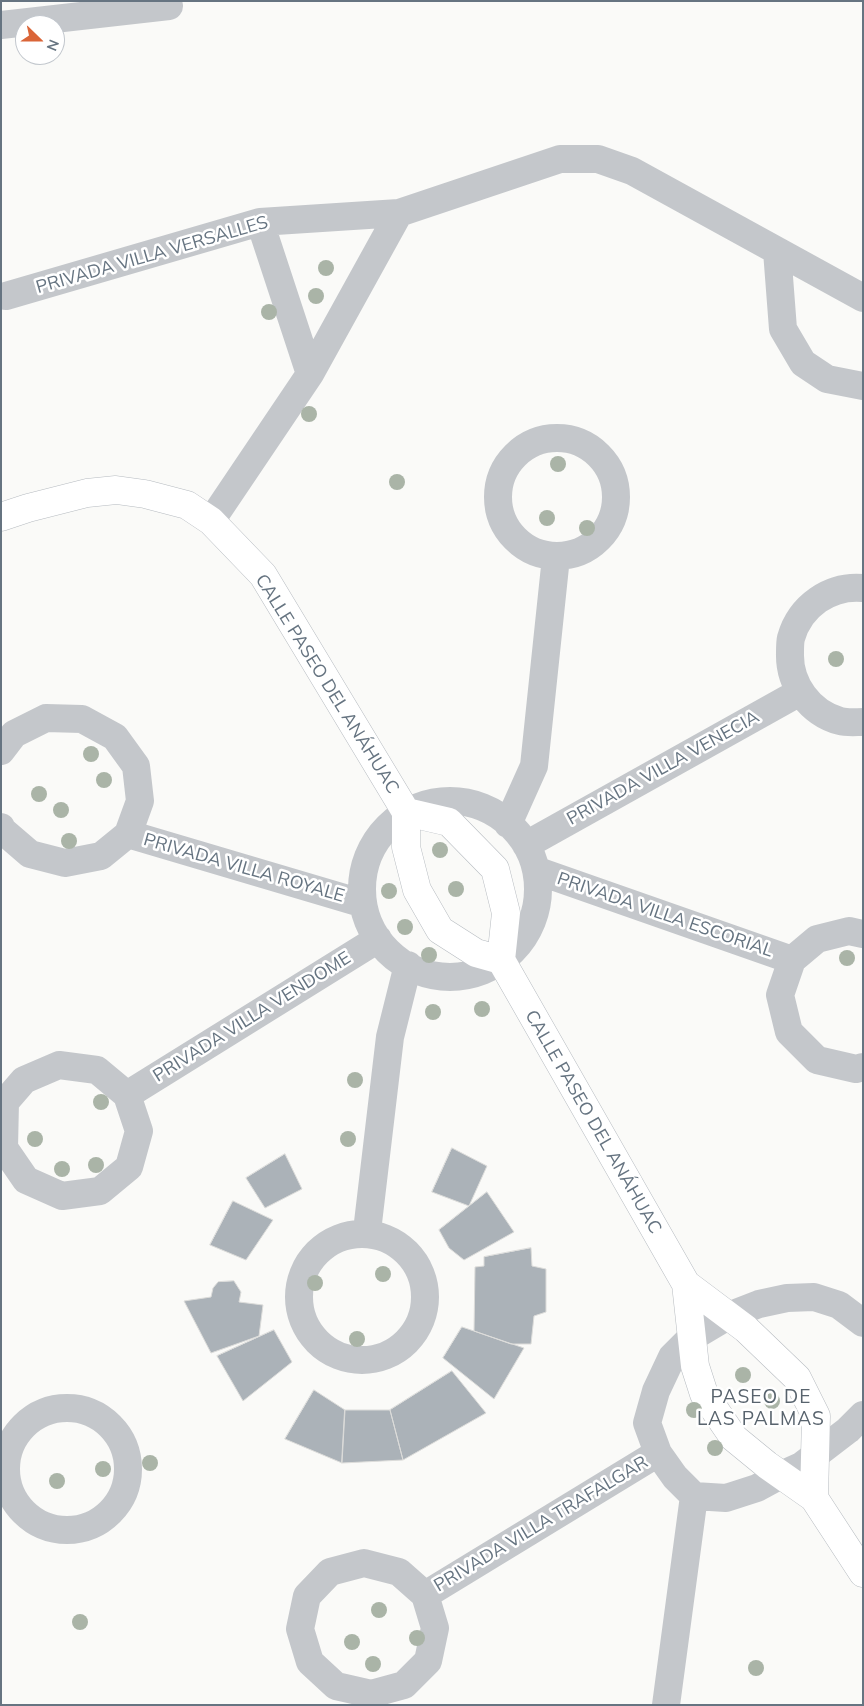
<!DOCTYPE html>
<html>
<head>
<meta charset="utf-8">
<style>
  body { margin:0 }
  #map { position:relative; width:864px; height:1706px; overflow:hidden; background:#fafaf8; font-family:Mulish,sans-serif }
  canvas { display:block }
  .frame { position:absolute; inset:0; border:2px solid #667481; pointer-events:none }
  .north { position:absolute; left:15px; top:15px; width:50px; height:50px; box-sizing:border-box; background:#fff; border:1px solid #c2c7cd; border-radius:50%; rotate:112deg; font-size:14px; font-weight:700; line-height:20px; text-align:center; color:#667481 }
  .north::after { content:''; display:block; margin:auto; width:18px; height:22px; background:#da6538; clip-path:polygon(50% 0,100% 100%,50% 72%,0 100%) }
</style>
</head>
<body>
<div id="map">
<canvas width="864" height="1706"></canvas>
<div class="frame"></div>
<div class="north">N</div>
</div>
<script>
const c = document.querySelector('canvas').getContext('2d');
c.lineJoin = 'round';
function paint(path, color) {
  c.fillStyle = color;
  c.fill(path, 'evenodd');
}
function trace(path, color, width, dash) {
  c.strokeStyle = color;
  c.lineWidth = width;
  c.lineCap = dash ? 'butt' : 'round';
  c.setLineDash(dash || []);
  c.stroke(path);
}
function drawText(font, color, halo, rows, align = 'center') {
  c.font = font + ' Mulish,sans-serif';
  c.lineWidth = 5;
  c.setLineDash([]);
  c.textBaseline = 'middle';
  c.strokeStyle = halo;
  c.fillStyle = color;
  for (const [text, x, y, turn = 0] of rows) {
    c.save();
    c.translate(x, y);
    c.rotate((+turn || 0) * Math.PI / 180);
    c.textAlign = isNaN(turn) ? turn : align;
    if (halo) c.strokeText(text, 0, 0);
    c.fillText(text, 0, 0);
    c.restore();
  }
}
const building = new Path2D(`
  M452,1148L487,1166L469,1206L432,1192Z
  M285,1154L302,1189L265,1208L246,1178Z
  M487,1192L514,1232L464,1260L449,1248L439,1230Z
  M233,1201L273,1220L246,1260L210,1245Z
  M531,1248L532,1266L546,1269V1312L534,1316L531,1344H511L474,1331L475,1267L484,1266V1257Z
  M234,1281L241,1292L239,1302L263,1305L259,1336L211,1353L184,1301L211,1297L213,1288L218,1282Z
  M462,1327L524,1348L494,1399L443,1358Z
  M274,1330L292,1362L243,1401L217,1356Z
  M452,1371L486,1413L403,1460L390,1410Z
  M314,1390L345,1410L342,1463L285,1439Z
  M345,1410H390L403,1460L342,1463Z`);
paint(building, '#abb2b8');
trace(building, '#dcdcda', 1);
const secondary = new Path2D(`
  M1,517L28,508L87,493L116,490L145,494L187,505L211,521L263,575L406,812V847L417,890L440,930L476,953L501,960
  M406,812L449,822L495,869L506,913L501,960L686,1284L746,1329L797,1378L816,1416L814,1498
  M686,1284L695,1366L704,1394L734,1438L767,1465L814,1498L863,1573`);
trace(secondary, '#b6bbc0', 29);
trace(new Path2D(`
  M1,25L169,6
  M260,222L310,374
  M777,251L783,329L803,363L827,379L863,386
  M6,296L260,222L399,213L560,159H598L632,171L863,298
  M498 497a59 59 0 1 1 118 0a59 59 0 1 1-118 0Z
  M211,521L310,374L399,213
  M863,588C830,585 800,606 791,638C790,642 790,648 790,653C789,684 810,713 840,721C847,723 856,722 863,722
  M1,751L14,734L46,718L82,719L115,737L136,766L140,801L128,834L101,856L65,863L30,854L2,830L1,827
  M362 889a88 88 0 1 1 176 0a88 88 0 1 1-176 0Z
  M508,824L534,766L556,557
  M128,834L361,903
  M526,845L800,692
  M538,871L792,960
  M863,934L849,931L817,939L792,960L780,995L789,1032L817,1060L856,1069L863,1067
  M59,1065L97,1070L127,1095L139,1131L129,1167L100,1191L62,1196L26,1180L4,1148L5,1102L24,1080Z
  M127,1095L378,939
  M367,1231L390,1037L408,965
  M299 1297a63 63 0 1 1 126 0a63 63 0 1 1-126 0Z
  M863,1323L839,1305L814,1297L787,1298L759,1304L728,1316L691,1338L672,1357L656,1391L647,1423L658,1453L675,1477L694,1496L726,1498L757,1488L781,1475L801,1466L848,1430L863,1415
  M6 1469a61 61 0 1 1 122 0a61 61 0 1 1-122 0Z
  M364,1563L399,1572L425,1595L435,1628L428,1661L404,1685L371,1694L336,1686L310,1662L300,1629L307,1596L330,1572Z
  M425,1595L658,1453
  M666,1705L694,1496`), '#c4c7cb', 28);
trace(secondary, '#fff', 28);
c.fillStyle = '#aab4a7';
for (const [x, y] of [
  [326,268],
  [316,296],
  [269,312],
  [309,414],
  [558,464],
  [397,482],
  [547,518],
  [587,528],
  [836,659],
  [91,754],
  [104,780],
  [39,794],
  [61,810],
  [69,841],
  [440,850],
  [456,889],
  [389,891],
  [405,927],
  [429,955],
  [847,958],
  [482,1009],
  [433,1012],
  [355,1080],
  [101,1102],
  [35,1139],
  [348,1139],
  [96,1165],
  [62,1169],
  [383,1274],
  [315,1283],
  [357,1339],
  [743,1375],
  [772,1401],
  [694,1410],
  [715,1448],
  [150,1463],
  [103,1469],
  [57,1481],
  [379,1610],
  [80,1622],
  [417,1638],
  [352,1642],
  [373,1664],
  [756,1668]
]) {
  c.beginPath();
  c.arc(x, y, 8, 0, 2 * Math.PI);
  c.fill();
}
drawText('18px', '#667481', '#fff', [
  ["PRIVADA VILLA VERSALLES",152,255,-16],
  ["CALLE PASEO DEL ANÁHUAC",327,684,58],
  ["PRIVADA VILLA VENECIA",663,768,-29],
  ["PRIVADA VILLA ROYALE",244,868,16],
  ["PRIVADA VILLA ESCORIAL",665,915,19],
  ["PRIVADA VILLA VENDOME",252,1017,-32],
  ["CALLE PASEO DEL ANÁHUAC",593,1122,60],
  ["PRIVADA VILLA TRAFALGAR",541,1524,-31]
]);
c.letterSpacing = '1px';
drawText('19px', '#58636d', '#fff', [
  ["PASEO DE",761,1397],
  ["LAS PALMAS",761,1419]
]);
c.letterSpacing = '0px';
</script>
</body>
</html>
